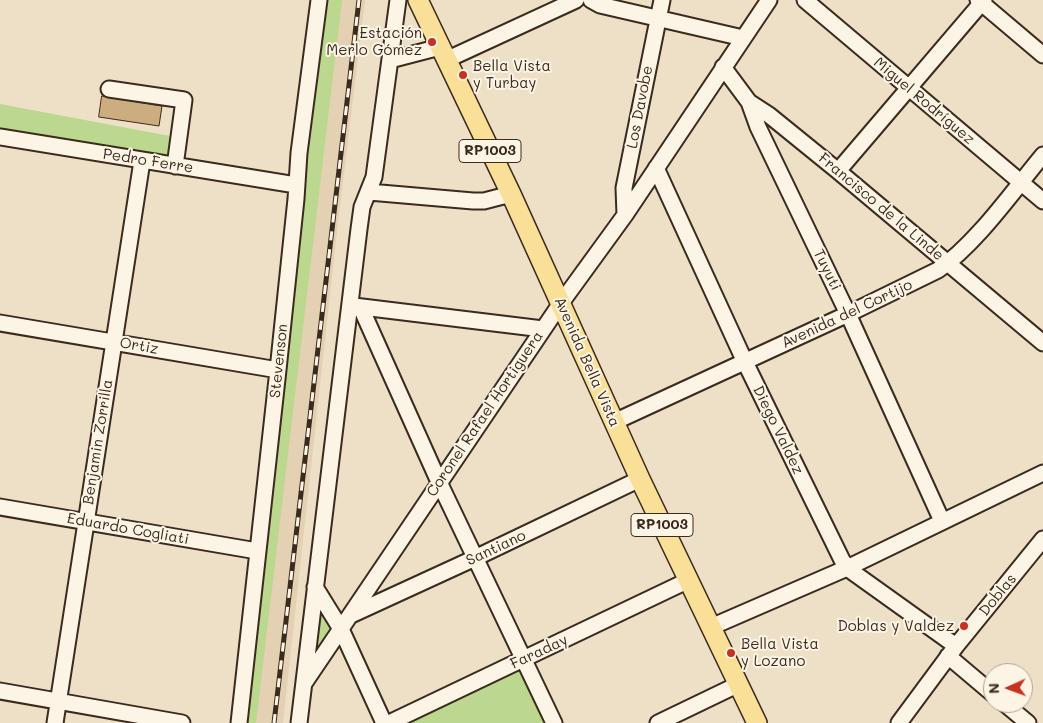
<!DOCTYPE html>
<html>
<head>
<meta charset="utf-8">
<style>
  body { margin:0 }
  #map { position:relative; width:1043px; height:723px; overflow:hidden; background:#eedfc7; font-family:Mali,sans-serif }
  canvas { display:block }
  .north { position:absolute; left:983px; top:663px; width:50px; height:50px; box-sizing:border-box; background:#fcf5e5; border:1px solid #afa495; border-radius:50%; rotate:268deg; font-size:14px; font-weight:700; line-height:20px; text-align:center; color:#3b2a1e }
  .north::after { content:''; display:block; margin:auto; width:18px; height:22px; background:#c8321e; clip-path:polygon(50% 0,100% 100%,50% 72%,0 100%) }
</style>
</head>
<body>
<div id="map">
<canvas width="1043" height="723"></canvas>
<div class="north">N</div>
</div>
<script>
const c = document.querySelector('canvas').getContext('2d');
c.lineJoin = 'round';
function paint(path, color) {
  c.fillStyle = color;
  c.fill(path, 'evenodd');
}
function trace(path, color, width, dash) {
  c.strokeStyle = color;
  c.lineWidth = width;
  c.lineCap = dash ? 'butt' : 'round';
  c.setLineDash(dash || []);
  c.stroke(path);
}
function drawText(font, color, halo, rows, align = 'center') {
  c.font = font + ' Mali,sans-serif';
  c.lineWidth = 4;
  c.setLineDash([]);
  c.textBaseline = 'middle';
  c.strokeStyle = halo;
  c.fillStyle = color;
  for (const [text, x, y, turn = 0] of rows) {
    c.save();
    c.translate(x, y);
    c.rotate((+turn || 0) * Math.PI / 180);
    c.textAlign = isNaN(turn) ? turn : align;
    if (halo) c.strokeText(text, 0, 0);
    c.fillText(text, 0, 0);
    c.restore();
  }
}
paint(new Path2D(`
  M319,0H365L336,240L283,723H243Z`), '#e4d0b2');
paint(new Path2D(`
  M322,0H342L256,723H242Z
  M0,104L186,139L182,160L0,130Z
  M323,611L334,627L313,657L317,612Z
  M521,668L546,723H401Z`), '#bcd78e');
const building = new Path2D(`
  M102,96L162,106L159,126L99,117Z`);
paint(building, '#ccad80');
trace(building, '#3b2a1e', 1);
const minor = new Path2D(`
  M591,0L600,5L743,38
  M805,0L1043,201
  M978,0L1043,55
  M390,60L440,47
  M446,60L576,0
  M723,67L749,102L769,115L838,171L1043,343
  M109,89L184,100L175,166
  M749,102L758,127L848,314L942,521
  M0,137L296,185
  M656,168L745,362L842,560L847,568L956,646
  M838,171L984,0
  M369,192L473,201H484L511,194
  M625,215L624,188L662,0
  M354,306L543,329
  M361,308L439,482L554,723
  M0,323L278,370
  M614,422L848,314L938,270C976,244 1013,191 1043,155
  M0,507L257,551
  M315,587L341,629L384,723
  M351,615L475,558L640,479
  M711,627L847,568L1043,473
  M948,656L993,694
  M305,682L561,303L625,215L769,0
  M0,691L182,723
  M1004,703L1028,723
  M55,723L142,161
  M239,723L278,370L296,199L299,153L319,0
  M299,723L359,229L362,207L374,177L398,0
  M389,723L689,580
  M658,723L739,684
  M899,723L956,646L1043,539`);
const major = new Path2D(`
  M418,0L511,194L640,479L757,723`);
trace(minor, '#3b2a1e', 19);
trace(major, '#3b2a1e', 22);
trace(minor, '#fcf5e5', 15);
trace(major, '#fadf96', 19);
const rail = new Path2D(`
  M274,723L359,0`);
trace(rail, '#3b2a1e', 5);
trace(rail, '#fcf5e5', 3, [9]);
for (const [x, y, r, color] of [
  [432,42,5,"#c8321e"],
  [463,75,5,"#c8321e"],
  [964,626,5,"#c8321e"],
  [731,653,5,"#c8321e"]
]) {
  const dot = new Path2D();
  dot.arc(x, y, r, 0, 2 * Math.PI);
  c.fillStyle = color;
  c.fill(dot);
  trace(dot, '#fcf5e5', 2);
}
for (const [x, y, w] of [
  [490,151,62],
  [662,525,62]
]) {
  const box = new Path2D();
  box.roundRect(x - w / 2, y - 11.5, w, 23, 4);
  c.fillStyle = '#fcf5e5';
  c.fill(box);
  trace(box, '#3b2a1e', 1);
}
drawText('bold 14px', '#3b2a1e', null, [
  ["RP1003",490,151],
  ["RP1003",662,525]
]);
drawText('15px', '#3b2a1e', '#fcf5e5', [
  ["Estación",422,33],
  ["Merlo Gómez",422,50],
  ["Bella Vista",473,66,"left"],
  ["y Turbay",473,83,"left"],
  ["Doblas y Valdez",954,626],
  ["Bella Vista",741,644,"left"],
  ["y Lozano",741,661,"left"]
], 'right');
drawText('15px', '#3b2a1e', '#fcf5e5', [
  ["Miguel Rodríguez",924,101,40],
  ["Los Davobe",640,107,-79],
  ["Pedro Ferre",148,161,9],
  ["Francisco de la Linde",881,207,40],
  ["Tuyuti",827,270,64],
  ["Avenida del Cortijo",847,314,-25],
  ["Ortiz",139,346,10],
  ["Stevenson",279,361,-84],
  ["Avenida Bella Vista",587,362,66],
  ["Coronel Rafael Hortiguera",485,414,-56],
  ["Diego Valdez",778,430,64],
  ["Benjamin Zorrilla",98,442,-81],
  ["Eduardo Cogliati",128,529,10],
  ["Santiano",496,548,-25],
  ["Doblas",998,595,-51],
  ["Faraday",539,652,-25]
]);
</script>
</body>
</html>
